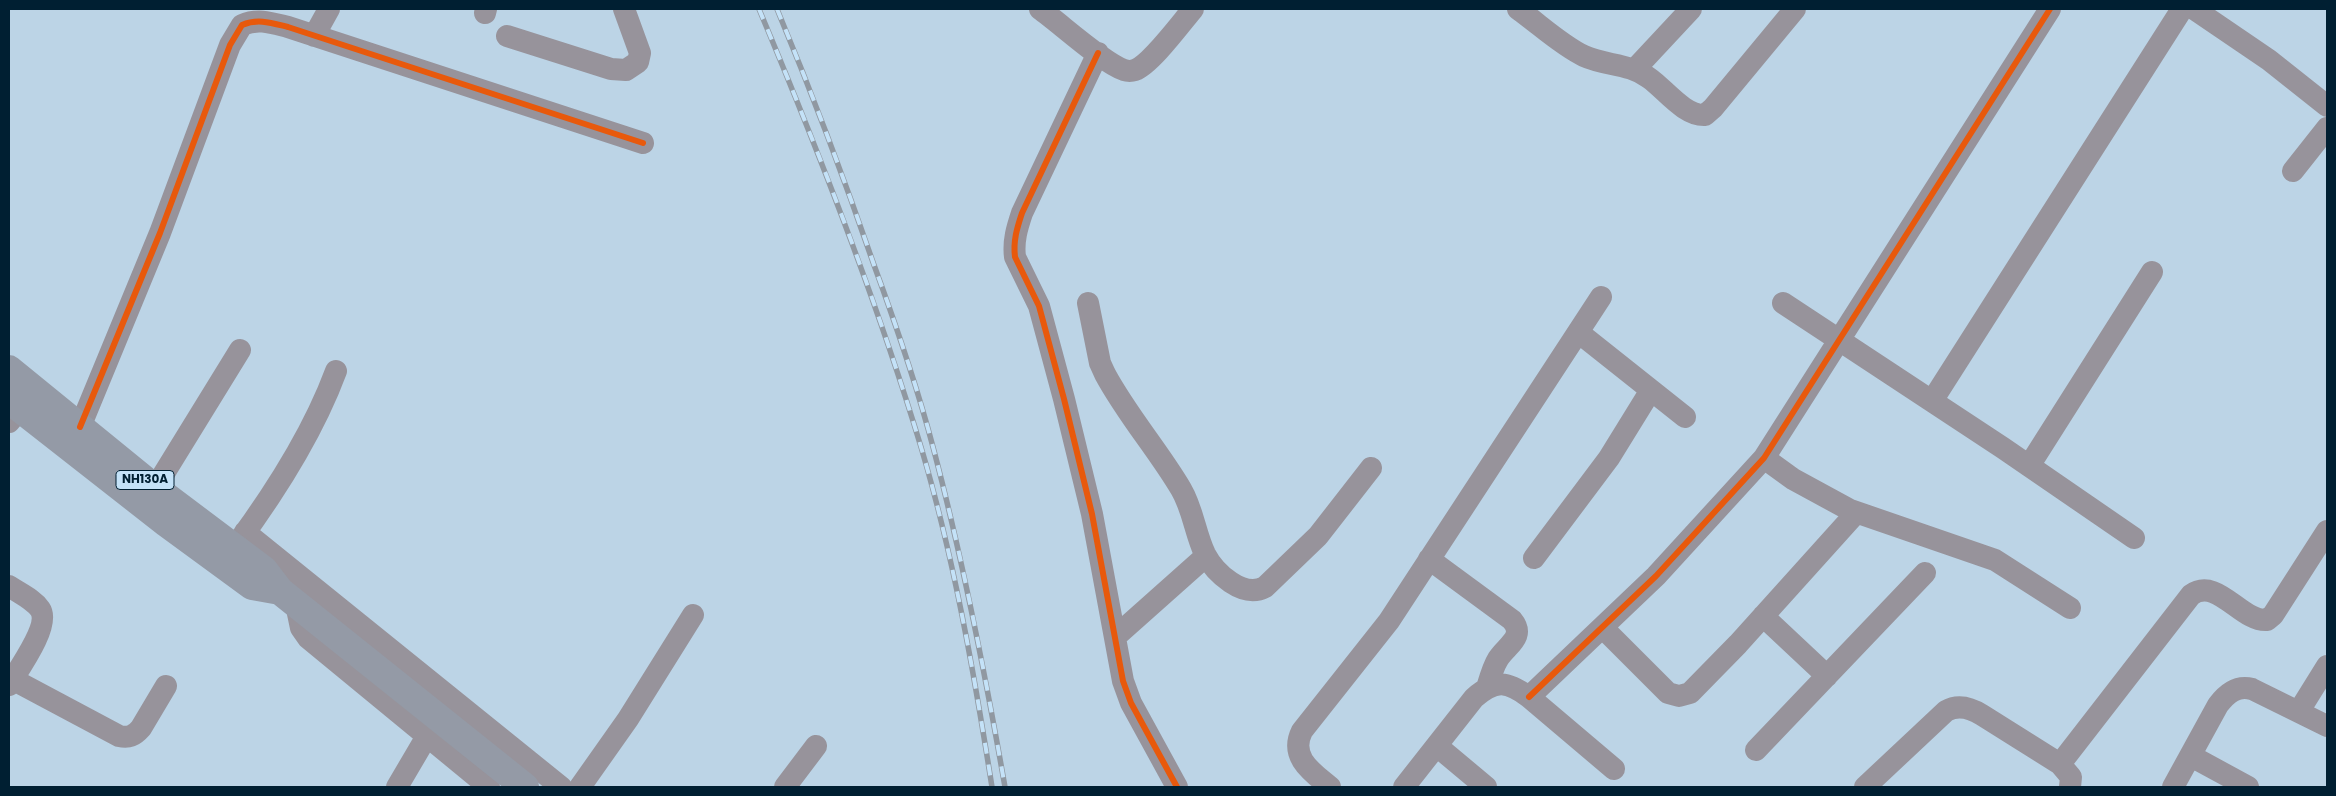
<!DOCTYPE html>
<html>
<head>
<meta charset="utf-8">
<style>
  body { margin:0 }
  #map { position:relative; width:2336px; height:796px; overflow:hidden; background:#bcd4e6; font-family:Poppins,sans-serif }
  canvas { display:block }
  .frame { position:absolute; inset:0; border:10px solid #001f32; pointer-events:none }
</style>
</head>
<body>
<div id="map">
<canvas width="2336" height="796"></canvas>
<div class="frame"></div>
</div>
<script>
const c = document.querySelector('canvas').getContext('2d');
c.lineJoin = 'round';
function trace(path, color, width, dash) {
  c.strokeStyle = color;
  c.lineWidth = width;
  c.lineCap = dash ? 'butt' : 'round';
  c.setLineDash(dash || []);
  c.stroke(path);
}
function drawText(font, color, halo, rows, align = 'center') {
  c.font = font + ' Poppins,sans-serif';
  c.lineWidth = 4;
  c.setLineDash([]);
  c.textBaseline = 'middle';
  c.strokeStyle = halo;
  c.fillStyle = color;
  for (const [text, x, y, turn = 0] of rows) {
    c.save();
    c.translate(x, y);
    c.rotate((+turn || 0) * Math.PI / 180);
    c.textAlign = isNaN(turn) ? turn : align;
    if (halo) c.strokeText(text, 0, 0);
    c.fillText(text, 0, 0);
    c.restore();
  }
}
trace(new Path2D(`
  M1040,9C1061,24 1102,62 1124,70C1127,71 1132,71 1135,70C1151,64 1181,23 1193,9
  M1518,9C1539,24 1561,45 1584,56C1606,66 1629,63 1649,78C1665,89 1684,116 1705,115L1713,108L1795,9
  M2194,9L2269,60L2327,106
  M485,13L486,9
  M314,36L329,9
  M507,36L611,69L626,70L638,62L640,53L624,9
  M1098,53L1022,213C1017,228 1013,241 1015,257L1039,306L1064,399L1092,514L1123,681L1131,703L1177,787
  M1635,69L1691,9
  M2293,171L2327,128
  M1088,303L1100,363L1105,374C1127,415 1158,450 1181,489C1193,509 1195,533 1205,554C1215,573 1243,599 1265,587L1318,536L1371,468
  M1783,303L2003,448L2134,538
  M1578,332L1685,417
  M1932,401L2182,9
  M9,422L32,395
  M80,427L160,233L230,45L242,25C258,18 272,23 288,27L643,143
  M1764,458L1793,479L1850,510L1995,560L2070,608
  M2029,466L2152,272
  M155,488L240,350
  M245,532L561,787
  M236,545C276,491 313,433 336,371
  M1534,558L1609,458L1651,390
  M1429,559L1512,620C1526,637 1507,645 1498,659C1493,667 1490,678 1487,688
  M9,586C19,593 33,599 40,609C51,625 18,670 9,685
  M296,604L301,628L308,638L489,787
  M1763,616L1827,676
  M1603,628L1668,693L1679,696L1690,693L1738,644L1856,513
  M1115,637L1206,556
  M12,679L119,736C129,738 134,736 141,728L166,686
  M1529,697L1656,576L1764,458L2050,9
  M2299,711L2327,666
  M1437,746L1486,787
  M1756,750L1925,573
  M2191,756L2248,787
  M2060,764L2191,595C2217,576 2241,622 2267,620L2273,615L2327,531
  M397,787L427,736
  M580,787L628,719L693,615
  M785,787L816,746
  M1330,787C1312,772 1289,757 1302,731L1389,621L1601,297
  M1404,787L1474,698C1496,679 1507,681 1529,697L1614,769
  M1865,787L1946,711C1958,704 1971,708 1982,715L2060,764L2071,777L2070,787
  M2173,787L2218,705C2227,693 2237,685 2252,689L2327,726`), '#97939b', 22);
trace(new Path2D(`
  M9,369L155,488L264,570L280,591L525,787
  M9,400L166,523L252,586L280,591`), '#949aa6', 28);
const rail = new Path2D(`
  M759,9C819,152 876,298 921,447C954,558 974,673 992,787
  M777,9C812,93 844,178 874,265C896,325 917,386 933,447C963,560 985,673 1005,787`);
trace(rail, '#9098a1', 5.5);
trace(rail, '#c4e2f8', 4, [11]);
trace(new Path2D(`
  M1098,53L1022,213C1017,228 1013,241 1015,257L1039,306L1064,399L1092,514L1123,681L1131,703L1177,787
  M80,427L160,233L230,45L242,25C258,18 272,23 288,27L643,143
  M1529,697L1656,576L1764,458L2050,9`), '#e8590c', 6);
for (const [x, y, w] of [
  [145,480,58]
]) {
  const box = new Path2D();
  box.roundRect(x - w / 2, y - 9.5, w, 19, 4);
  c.fillStyle = '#c4e2f8';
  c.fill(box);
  trace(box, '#001f32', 1);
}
drawText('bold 12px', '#001f32', null, [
  ["NH130A",145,480]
]);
</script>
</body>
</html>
